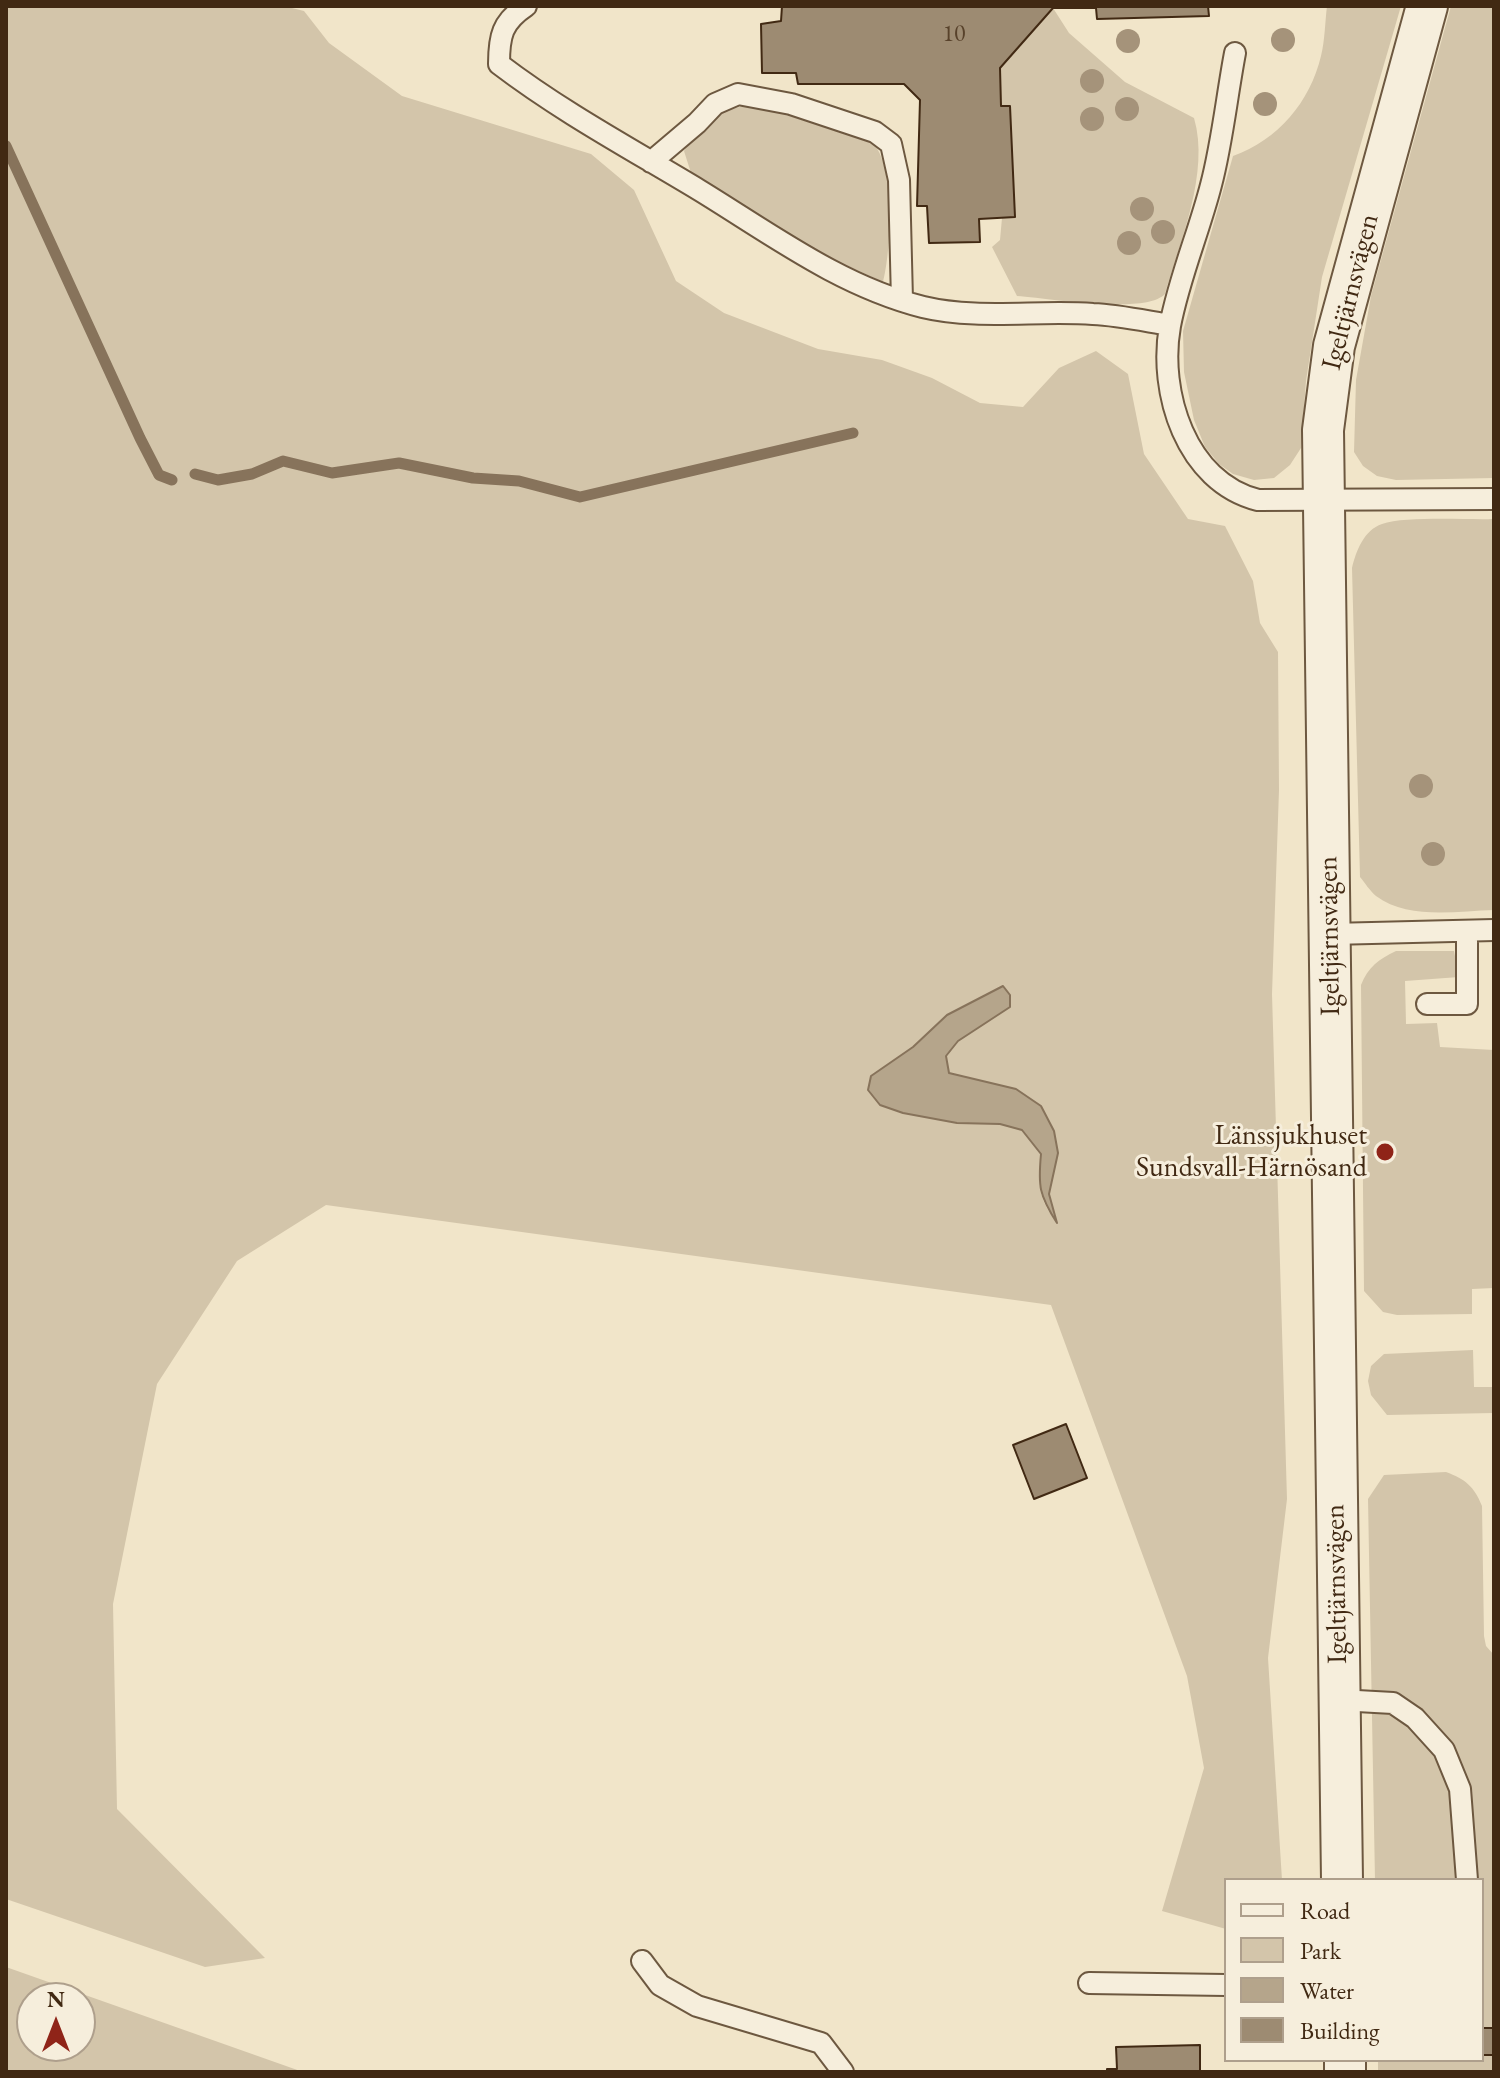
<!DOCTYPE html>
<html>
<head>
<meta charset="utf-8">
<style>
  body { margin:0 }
  #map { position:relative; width:1500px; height:2078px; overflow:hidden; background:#f1e5c9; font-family:"EB Garamond",serif }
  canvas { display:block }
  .frame { position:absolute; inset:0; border:8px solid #412913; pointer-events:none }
  .legend { position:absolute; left:1224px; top:1878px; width:260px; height:184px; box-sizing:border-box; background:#f6eedc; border:2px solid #ae9f8c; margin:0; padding:10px 14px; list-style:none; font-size:24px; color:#412913 }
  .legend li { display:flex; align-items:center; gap:16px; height:40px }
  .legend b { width:40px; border:2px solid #ae9f8c }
  .north { position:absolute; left:16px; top:1982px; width:80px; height:80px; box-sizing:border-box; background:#f6eedc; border:2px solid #ae9f8c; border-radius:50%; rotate:0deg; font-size:22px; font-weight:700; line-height:32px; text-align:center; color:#412913 }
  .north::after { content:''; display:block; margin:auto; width:28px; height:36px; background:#8f2418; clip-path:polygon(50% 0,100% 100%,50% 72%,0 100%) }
</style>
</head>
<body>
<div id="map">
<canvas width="1500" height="2078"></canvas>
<div class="frame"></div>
<ul class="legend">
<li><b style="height:10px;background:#f6eedc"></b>Road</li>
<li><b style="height:22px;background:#d3c5aa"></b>Park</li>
<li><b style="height:22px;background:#b5a58b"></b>Water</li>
<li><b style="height:22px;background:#9d8b72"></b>Building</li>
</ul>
<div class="north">N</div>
</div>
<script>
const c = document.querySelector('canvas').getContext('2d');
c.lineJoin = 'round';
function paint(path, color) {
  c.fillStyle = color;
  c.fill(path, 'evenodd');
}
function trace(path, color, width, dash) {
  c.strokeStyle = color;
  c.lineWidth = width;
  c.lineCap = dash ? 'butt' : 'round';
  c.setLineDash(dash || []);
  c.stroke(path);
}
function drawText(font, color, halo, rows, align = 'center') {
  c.font = font + ' "EB Garamond",serif';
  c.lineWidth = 6;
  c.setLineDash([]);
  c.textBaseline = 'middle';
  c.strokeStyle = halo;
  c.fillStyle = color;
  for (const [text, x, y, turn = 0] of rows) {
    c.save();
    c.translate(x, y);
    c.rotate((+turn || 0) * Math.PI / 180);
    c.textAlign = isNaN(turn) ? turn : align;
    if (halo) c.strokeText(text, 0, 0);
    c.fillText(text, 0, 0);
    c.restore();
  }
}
paint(new Path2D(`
  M6,6H284L304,11L329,43L402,96L591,154L634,190L676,281L724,313L818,349L882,360L932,378L980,403L1023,407L1059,368L1096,351L1128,374L1144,454L1188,519L1225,526L1253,581L1260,623L1278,652L1279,790L1272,994L1287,1499L1268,1658L1282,1880H1226V1929L1162,1911L1204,1768L1187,1676L1051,1305L326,1205L237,1261L157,1384L113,1604L117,1809L265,1958L205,1967L6,1899ZM1010,1007L958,1041L946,1056L949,1073L964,1078L1058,1153L1049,1194L1055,1220C1037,1196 1038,1182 1041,1154L1022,1130L1000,1124L957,1123L913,1047L947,1015Z
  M1327,6H1401L1322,277L1306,381L1301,448L1290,465L1274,478L1254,480L1233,474L1219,464L1205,447L1194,420L1184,372L1183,331L1233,156C1278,140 1310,102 1321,56C1325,40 1325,22 1327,6Z
  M1451,6H1494V478L1396,480L1377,476L1363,466L1354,452L1356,380L1371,296Z
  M1053,8L1069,33L1125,82L1194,118C1210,172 1180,242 1165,294C1145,315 1048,298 1017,296L992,247L1000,240L1002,218L1015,217L1010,107L1001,106L1000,68Z
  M758,104C793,114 838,119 869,140C897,158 891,254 883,282L804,246L691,173L684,151C705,122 721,107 758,104Z
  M1494,519V910C1456,911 1408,920 1376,896C1370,891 1365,883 1360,877L1352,568C1356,551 1364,530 1382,524C1405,516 1467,520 1494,519Z
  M1396,951H1454L1459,977L1405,981L1406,1024L1437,1023L1440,1047L1494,1050V1288L1472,1289V1314L1397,1315L1383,1312L1364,1291L1361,985C1368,967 1379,959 1396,951Z
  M1473,1350L1474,1387H1494V1413L1387,1415L1371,1395L1368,1381L1371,1366L1384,1354Z
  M1446,1472C1465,1479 1474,1486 1482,1506L1484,1636L1486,1646L1494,1655V2072H1378V2060H1482V1880H1375L1368,1499L1384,1475Z
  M6,1967L303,2072H6ZM80,1998V2046H32V1998Z`), '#d3c5aa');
const water = new Path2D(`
  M1003,986L1010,995V1007L958,1041L946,1056L949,1073L1016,1089L1041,1106L1054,1131L1058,1153L1049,1194L1057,1223C1039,1195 1038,1186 1041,1154L1022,1130L1000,1124L957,1123L903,1113L880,1105L868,1090L871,1076L913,1047L947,1015Z`);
paint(water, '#b5a58b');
trace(water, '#87735b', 2);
trace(new Path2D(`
  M6,146L140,438L159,475L172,480
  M195,474L218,480L252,474L283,461L332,473L399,463L473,478L519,481L580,497L853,433`), '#87735b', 11);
const building = new Path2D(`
  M782,6H1208L1209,16L1097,19L1096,8H1053L1000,68L1001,106H1010L1015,217L979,219L980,242L929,243L927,206H917L920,100L904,84H798L796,73H762L761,24L781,21Z
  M1066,1424L1087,1478L1034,1499L1013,1445Z
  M1482,2028H1494V2055H1482Z
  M1200,2045V2072H1107V2069H1117L1116,2047Z`);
paint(building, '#9d8b72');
trace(building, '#412913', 2);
const service = new Path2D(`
  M526,6C502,22 499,36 499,64C562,112 631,149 699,190C771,234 840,286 923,307C977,320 1037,310 1093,314C1118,315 1145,321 1170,325
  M1235,53C1227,95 1222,144 1211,185C1199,232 1179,278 1170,326C1158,392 1186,482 1258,500L1494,499
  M651,162L697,123L715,104L738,94L791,104L875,132L891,144L899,180L902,300
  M1331,934L1494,930
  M1427,1004H1467V931
  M1339,1700L1393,1703L1415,1718L1444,1750L1460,1789L1467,1880
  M642,1961L660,1985L697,2006L821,2043L843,2072
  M1089,1983L1226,1985`);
const minor = new Path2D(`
  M1342,1880L1323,430L1334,346L1427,6
  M1345,2060V2072`);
trace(service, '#6d5840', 24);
trace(minor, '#6d5840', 44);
trace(service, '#f6eedc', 20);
trace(minor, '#f6eedc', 40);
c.fillStyle = '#a5937a';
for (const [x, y] of [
  [1283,40],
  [1128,41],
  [1092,81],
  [1265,104],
  [1127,109],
  [1092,119],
  [1142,209],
  [1163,232],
  [1129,243],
  [1421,786],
  [1433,854]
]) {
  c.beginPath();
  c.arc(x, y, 12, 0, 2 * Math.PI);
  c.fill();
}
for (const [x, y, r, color] of [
  [1385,1152,10,"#8f2418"]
]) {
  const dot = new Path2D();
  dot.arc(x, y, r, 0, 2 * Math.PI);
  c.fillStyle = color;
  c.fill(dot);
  trace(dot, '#f6eedc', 3);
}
drawText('24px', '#58422b', null, [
  ["10",954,34]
]);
drawText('28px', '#412913', '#f6eedc', [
  ["Igeltjärnsvägen",1351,292,-76],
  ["Igeltjärnsvägen",1330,936,-91],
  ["Igeltjärnsvägen",1337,1584,-91]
]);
drawText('28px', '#412913', '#f6eedc', [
  ["Länssjukhuset",1367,1136],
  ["Sundsvall-Härnösand",1367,1168]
], 'right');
</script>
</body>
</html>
